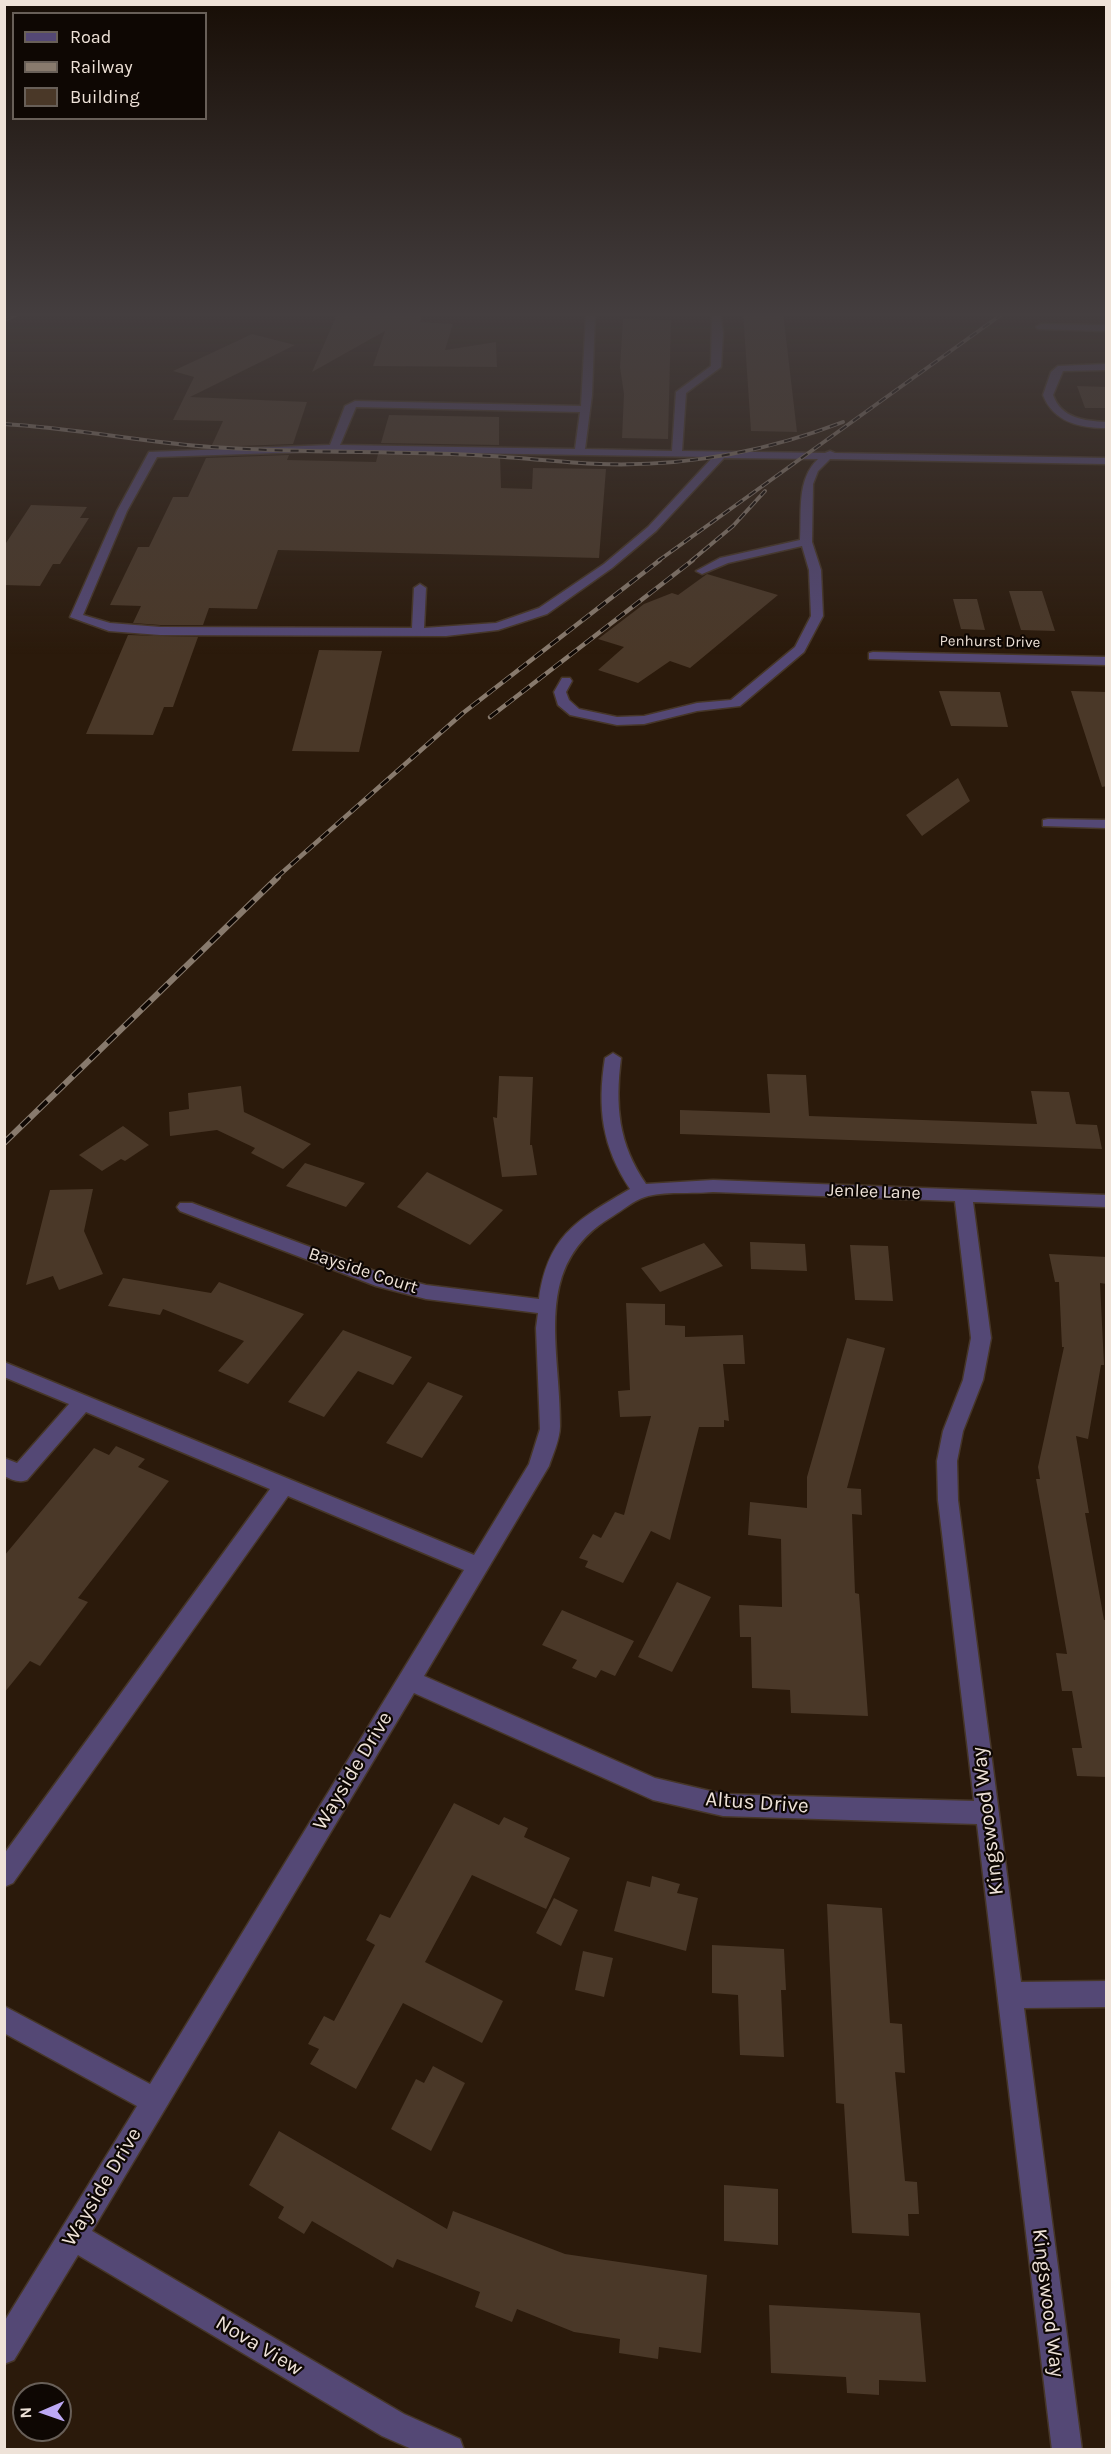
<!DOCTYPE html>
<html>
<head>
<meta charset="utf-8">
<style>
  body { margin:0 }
  #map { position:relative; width:1111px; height:2454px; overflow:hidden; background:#2b1a0b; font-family:Karla,sans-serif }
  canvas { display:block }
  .frame { position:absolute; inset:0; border:6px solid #eee2d8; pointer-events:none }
  .legend { position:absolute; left:12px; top:12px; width:195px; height:108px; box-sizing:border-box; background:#0e0703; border:2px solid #685f58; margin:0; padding:8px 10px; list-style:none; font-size:18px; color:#eee2d8 }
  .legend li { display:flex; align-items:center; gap:12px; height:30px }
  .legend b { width:30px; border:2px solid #685f58 }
  .north { position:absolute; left:12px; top:2382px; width:60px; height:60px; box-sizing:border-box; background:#0e0703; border:2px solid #685f58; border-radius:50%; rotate:268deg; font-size:16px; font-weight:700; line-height:24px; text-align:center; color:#eee2d8 }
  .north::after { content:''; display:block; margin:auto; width:21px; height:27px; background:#bda9f5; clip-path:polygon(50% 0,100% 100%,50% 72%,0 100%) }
</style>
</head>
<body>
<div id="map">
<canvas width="1111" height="2454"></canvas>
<div class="frame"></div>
<ul class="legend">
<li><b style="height:8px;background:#544875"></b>Road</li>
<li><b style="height:8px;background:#887a6d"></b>Railway</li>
<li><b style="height:16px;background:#4a3828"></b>Building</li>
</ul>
<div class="north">N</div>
</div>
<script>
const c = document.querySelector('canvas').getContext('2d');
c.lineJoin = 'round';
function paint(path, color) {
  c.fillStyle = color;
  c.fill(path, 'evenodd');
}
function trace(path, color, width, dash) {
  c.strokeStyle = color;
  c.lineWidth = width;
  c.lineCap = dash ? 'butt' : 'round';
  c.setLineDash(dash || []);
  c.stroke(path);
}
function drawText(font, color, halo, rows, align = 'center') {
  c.font = font + ' Karla,sans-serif';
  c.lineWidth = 4.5;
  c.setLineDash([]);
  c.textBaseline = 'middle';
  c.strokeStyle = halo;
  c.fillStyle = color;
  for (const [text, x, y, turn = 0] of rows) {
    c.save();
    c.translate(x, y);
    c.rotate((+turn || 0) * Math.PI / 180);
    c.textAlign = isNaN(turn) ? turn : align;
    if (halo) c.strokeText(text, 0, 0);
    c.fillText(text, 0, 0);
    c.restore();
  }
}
paint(new Path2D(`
  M338,312H423L420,322L453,324L445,350L496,342L497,367L373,366L385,331L312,372Z
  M743,312H783L797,432L751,431Z
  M623,319L671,320L668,439L622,438L624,394L620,367Z
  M252,334L295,345L190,397L307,402L293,444L211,447L223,421L173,420L194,377L173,371Z
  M1077,386L1107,387V408H1085Z
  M389,415L499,417V445L381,443Z
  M378,454L500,456L501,488L532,489L533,468L606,469L599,558L278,550L257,609L209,608L203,625H160L133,623L141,606L110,605L138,547H149L173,497H188L206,458L289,455L287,460L376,462Z
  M31,505L87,507L80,518H89L60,564H53L40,586L4,585V546Z
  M707,574L778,595L690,668L670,661L638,683L598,670L624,647L598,639L644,604L672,593L678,595Z
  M1009,591H1042L1055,631L1021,630Z
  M953,599H977L985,630L961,629Z
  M128,635L198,637L173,707H164L153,735L86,734Z
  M319,650L382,651L359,752L292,751Z
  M939,691L1000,692L1008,727L951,726Z
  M1071,691L1107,692V786L1102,787Z
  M958,778L970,801L922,836L906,815Z
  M767,1074L806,1075L809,1116L1037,1124L1031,1091L1069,1092L1076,1124L1097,1125L1102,1149L680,1134V1110L770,1113Z
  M499,1076L533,1077L530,1145H532L537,1175L502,1177L493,1117L497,1118Z
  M241,1086L244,1112L311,1144L283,1169L251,1153L255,1148L217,1130L170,1136L169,1112L189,1109L188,1093Z
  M123,1126L149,1145L125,1161L121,1159L102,1171L79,1155Z
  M305,1163L365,1183L346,1207L286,1186Z
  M427,1172L503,1210L470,1245L397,1207Z
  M93,1189L84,1231L103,1274L59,1290L53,1276L26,1285L50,1190Z
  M750,1242L805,1244L807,1271L751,1269Z
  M704,1243L723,1266L660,1292L641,1268Z
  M850,1245L888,1246L893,1301L855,1300Z
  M1049,1254L1107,1257V1284L1100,1283L1104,1365H1101L1088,1439L1076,1436L1089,1513H1085L1104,1620H1107V1777L1077,1776L1072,1748H1082L1072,1691H1062L1056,1653L1067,1654L1036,1479H1040L1038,1467L1064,1347H1062L1059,1282H1055Z
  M123,1278L211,1293L219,1282L304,1314L248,1384L218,1371L244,1341L163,1309L160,1315L108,1306Z
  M626,1303L665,1304V1325L685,1326V1337L743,1335L745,1364H723L729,1421L724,1420V1427H699L670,1540L651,1531L623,1583L585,1567L588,1561L579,1558L593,1534L601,1538L615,1512L624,1515L651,1416L620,1417L618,1391L630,1390Z
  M343,1330L412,1357L393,1385L358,1371L324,1417L288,1402Z
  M847,1338L885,1348L847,1488L861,1489L862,1515L852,1514L855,1593L859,1594L868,1716L791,1713L790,1690L752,1688L751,1637H740L739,1605L782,1607L781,1539L748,1535L750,1502L807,1508V1477Z
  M428,1382L463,1396L422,1458L386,1443Z
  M116,1446L145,1459L138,1467L169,1481L78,1598L88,1602L40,1666L30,1661L4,1693V1556L94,1448L109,1455Z
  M677,1582L711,1597L672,1672L638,1657Z
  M562,1610L634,1641L615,1676L601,1670L596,1678L572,1668L577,1660L542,1645Z
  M454,1803L499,1825L504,1817L528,1828L524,1837L570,1858L546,1909L472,1875L425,1962L503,2001L482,2043L403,2003L356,2089L310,2064L319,2049L308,2044L324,2016L334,2021L375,1945L366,1940L380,1914L390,1918Z
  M652,1876L680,1884L677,1893L698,1898L686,1951L614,1931L627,1881L650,1887Z
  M554,1898L578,1910L561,1946L536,1933Z
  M827,1904L882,1908L890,2023L902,2024L905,2073L895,2072L905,2181L917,2182L919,2214H908L909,2236L852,2233L844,2104L836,2103Z
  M712,1945L784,1949L786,1990H781L784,2057L740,2055L738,1995L712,1993Z
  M583,1951L613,1958L604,1997L575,1990Z
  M433,2066L465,2083L431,2151L391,2129L416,2079L424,2083Z
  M279,2131L447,2229L453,2211L565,2254L707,2275L701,2353L659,2347L658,2359L619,2353L620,2339L574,2332L517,2309L512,2322L475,2307L480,2292L397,2259L393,2268L312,2221L304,2234L278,2218L284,2207L249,2185Z
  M724,2185L778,2189V2245L724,2241Z
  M769,2305L920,2313L926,2382L879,2380V2395L847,2393L846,2377L771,2373Z`), '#4a3828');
const minor = new Path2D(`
  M581,312H595L592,395L585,449L672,451L676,392L711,366L712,312H720L723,333L721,367L686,393L682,451L825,453L830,451L835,453L1106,458V464L830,459L818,471L813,484L812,542L821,570L823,616L804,652L740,706L697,711L644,724L617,725L570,715L558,705L554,692L562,678H570L572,681L566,692L569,700L579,709L617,717L644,716L697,703L731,700L795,647L811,616L809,570L802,546L728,563L702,574L696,571L720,558L800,540C802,512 796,480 818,459L724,458L656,531L612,568L547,614L498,630L446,636L160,635L109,631L70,617L117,511L149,452L330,445L345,406L355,401L581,406L586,315ZM356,407L580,412L575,449L340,445ZM334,451L713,457L648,527L604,564L539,608L496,623L424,628L426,588L420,584L414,588L412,628L160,627L110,623L83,615L127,511L157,457Z
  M1041,324L1106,325V331L1038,329L1036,327Z
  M1106,364V370L1063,371L1053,395C1061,418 1084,421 1106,422V428C1080,428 1053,422 1043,395L1051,372L1058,366Z
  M873,652L1106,657V665L869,659V653Z
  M1048,819L1106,820V828L1043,826V820Z
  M613,1053L621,1058C615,1105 618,1144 646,1184L713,1180L1106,1195V1207L973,1202L991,1338L983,1380L963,1431L957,1461L958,1500L1021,1982L1106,1981V2007L1024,2008L1082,2450H1052L977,1824L723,1816L653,1800L414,1693L92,2231L404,2414L460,2439L464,2450H414L382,2436L78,2255L14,2360L4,2364V2322L137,2106L4,2033V2006L150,2084L464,1570L288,1496L13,1883L4,1887V1854L270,1489L86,1412L27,1480C18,1483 13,1480 4,1476V1458L17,1463L69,1404L4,1377V1362L474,1555L529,1464L540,1429L536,1328L538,1313L426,1299L376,1286L180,1211L177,1207L180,1203H192L380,1273L426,1285L539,1299C548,1234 579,1219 630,1189C602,1147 597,1108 605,1058ZM713,1192L955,1201L971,1338L963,1380L943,1431L937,1461L938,1500L974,1801L723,1794L655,1778L424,1676L549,1466C553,1454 560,1439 560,1426C561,1347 530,1265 613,1216C623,1210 634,1200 645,1197C662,1191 694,1194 713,1192Z`);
trace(minor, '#463628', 3);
paint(minor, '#544875');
const railFar2 = new Path2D(`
  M4,320L23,312
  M4,424C74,428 142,442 211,447C298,453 386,451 473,455C515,457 557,462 600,464C684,467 765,452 843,422
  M658,561L1005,312
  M691,561L733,526L765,491`);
const railFar1 = new Path2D(`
  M490,717L693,560
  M276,878L463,713L660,560`);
const rail = new Path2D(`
  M4,1143L278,877`);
trace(railFar2, '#887a6d', 4);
trace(railFar1, '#887a6d', 4.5);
trace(rail, '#887a6d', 6);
trace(railFar2, '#0e0703', 2, [8]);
trace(railFar1, '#0e0703', 3, [10]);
trace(rail, '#0e0703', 4, [12]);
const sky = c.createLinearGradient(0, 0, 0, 655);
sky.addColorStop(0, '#180e06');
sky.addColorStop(0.48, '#443e3f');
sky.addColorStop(1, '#443e3f00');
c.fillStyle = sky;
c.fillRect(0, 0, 1111, 655);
drawText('15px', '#eee2d8', '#0e0703', [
  ["Penhurst Drive",990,642,1]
]);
drawText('18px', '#eee2d8', '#0e0703', [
  ["Jenlee Lane",874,1192,2],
  ["Bayside Court",363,1271,18]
]);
drawText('21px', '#eee2d8', '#0e0703', [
  ["Wayside Drive",353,1771,-59],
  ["Altus Drive",757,1803,4],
  ["Kingswood Way",988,1821,-97],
  ["Wayside Drive",102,2187,-59],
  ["Kingswood Way",1048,2303,83],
  ["Nova View",259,2346,31]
]);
</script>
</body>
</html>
